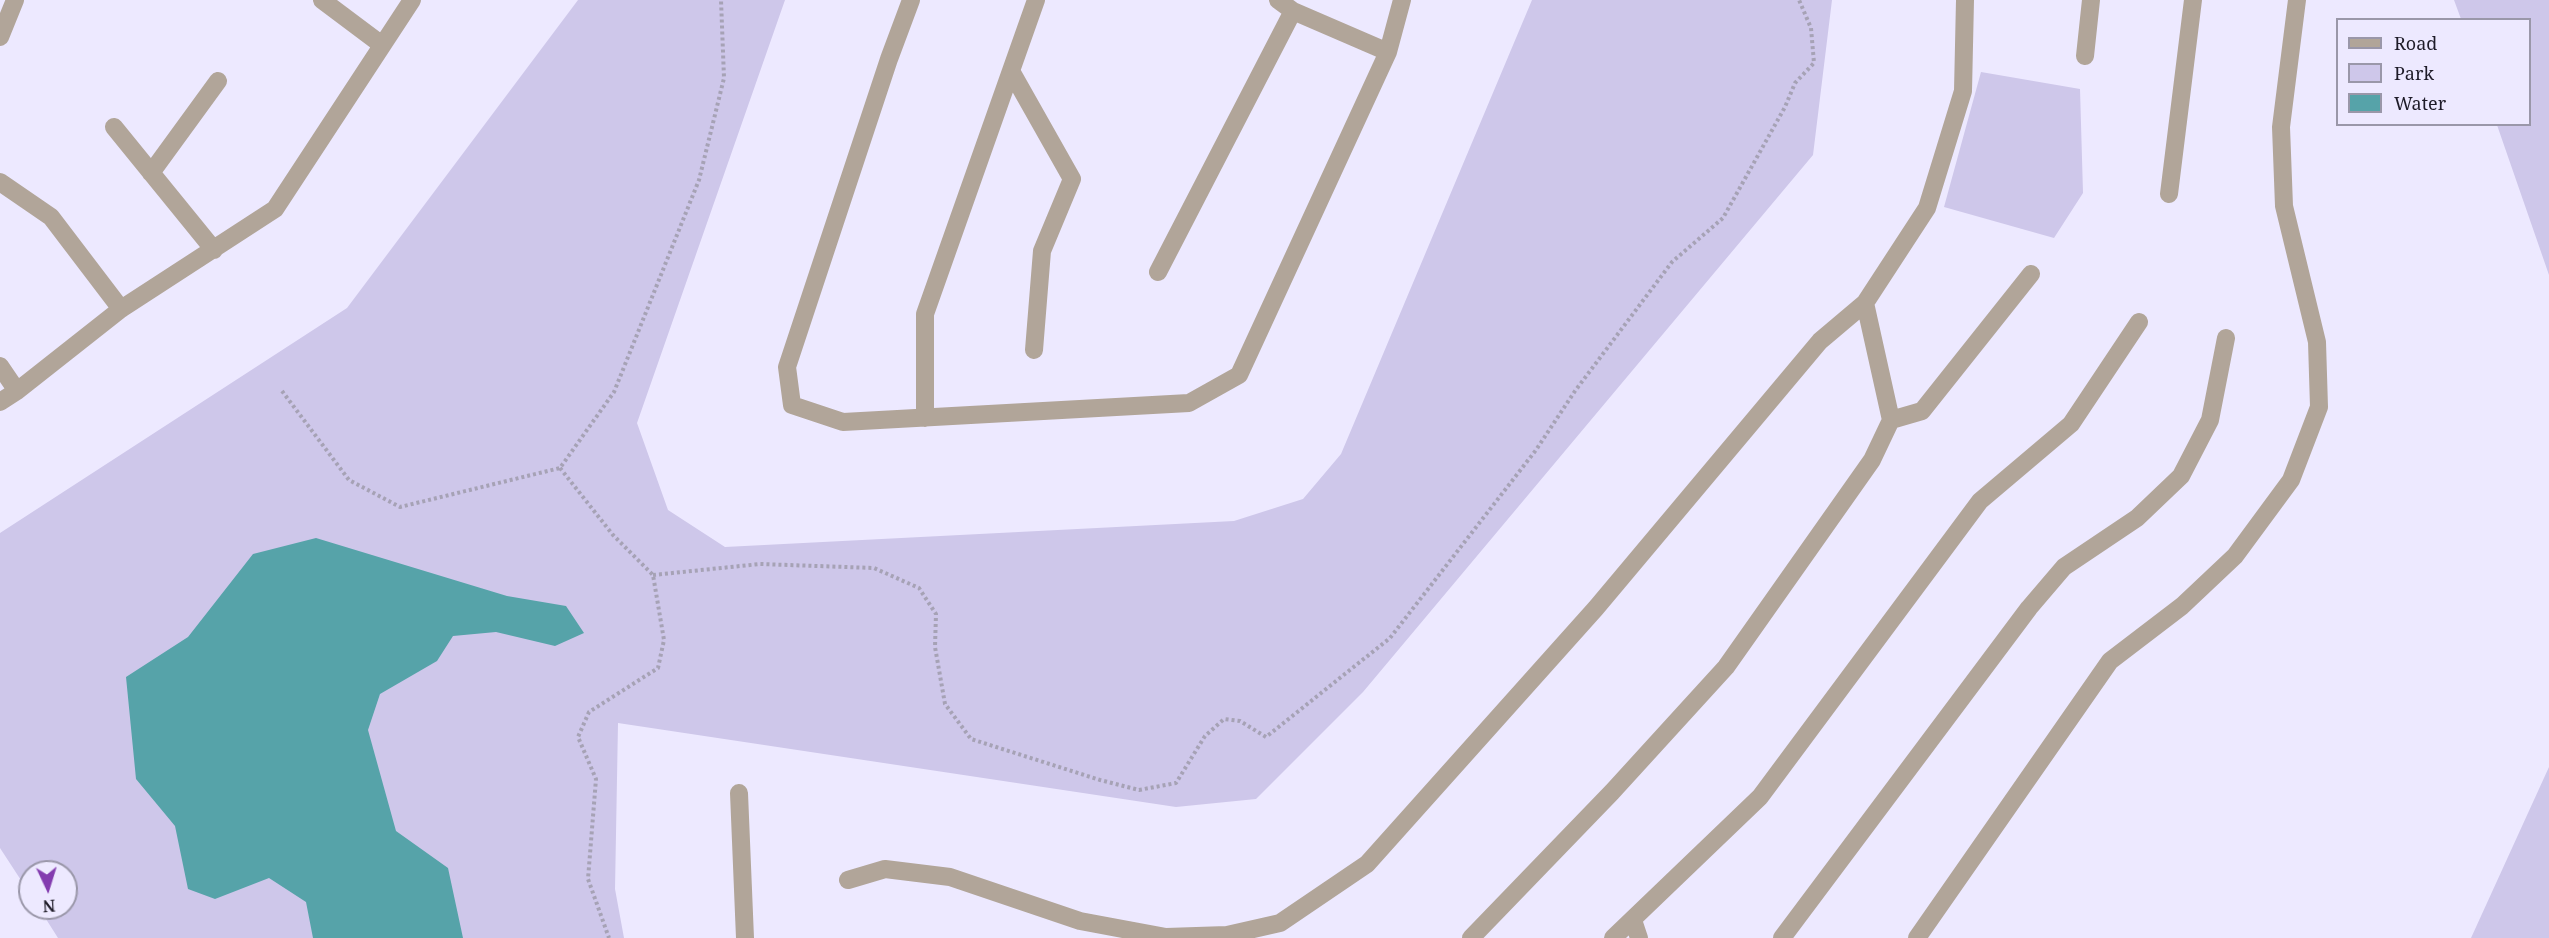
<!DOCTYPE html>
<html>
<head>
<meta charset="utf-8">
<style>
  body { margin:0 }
  #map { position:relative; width:2549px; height:938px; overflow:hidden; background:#ede9ff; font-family:"Noto Serif",serif }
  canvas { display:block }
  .legend { position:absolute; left:2336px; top:18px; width:195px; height:108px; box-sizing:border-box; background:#ede9ff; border:2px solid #9a97a9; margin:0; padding:8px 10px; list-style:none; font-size:18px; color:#1e1b28 }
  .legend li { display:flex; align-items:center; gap:12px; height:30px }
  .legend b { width:30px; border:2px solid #9a97a9 }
  .north { position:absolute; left:18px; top:860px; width:60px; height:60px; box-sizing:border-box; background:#ede9ff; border:2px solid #9a97a9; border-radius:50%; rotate:176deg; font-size:16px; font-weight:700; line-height:24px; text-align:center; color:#1e1b28 }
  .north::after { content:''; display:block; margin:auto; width:21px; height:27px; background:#833caf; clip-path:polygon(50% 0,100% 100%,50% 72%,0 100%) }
</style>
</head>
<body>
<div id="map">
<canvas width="2549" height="938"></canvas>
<ul class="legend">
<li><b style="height:8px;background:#b1a599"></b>Road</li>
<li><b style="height:16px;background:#cec7ea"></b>Park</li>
<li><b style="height:16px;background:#56a3a9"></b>Water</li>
</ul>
<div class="north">N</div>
</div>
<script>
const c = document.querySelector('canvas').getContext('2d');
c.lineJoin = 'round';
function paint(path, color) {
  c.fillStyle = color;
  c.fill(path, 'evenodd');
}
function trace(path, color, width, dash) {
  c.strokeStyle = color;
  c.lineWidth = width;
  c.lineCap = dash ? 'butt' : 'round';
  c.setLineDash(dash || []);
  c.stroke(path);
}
paint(new Path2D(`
  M578,0H785L637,423L668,510L725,547L1234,521L1303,499L1341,454L1532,0H1832L1813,155L1363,692L1256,799L1176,807L618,723L615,889L624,938H58L39,908H66V872H30V894L0,848V533L347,308Z
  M2454,0H2549V275L2497,125L2530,124V20L2461,19Z
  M1981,72L2080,89L2083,193L2054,238L1944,207Z
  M2549,767V938H2471Z`), '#cec7ea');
paint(new Path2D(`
  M316,538L507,596L566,606L584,633L555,646L496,632L453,636L437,661L380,694L368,730L396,831L448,868L463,938H313L306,902L269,878L215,899L188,889L175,826L136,779L126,677L188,637L253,554Z`), '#56a3a9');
trace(new Path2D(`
  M282,391L349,480L400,507L560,468L614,392L699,180L724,78L721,0
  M560,468L613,535L653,575L664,640L658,668L589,712L578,737L596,779L588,879L609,938
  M653,575L760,564L874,568L919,588L936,614L935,647L945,704L971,739L1100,780L1139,790L1176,783L1205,736L1224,719L1240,721L1266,737L1390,638L1536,450L1575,391L1672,262L1723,218L1785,107L1795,83L1814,63L1811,28L1799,0`), '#a6a2b5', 4, [3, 3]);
trace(new Path2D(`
  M322,0L382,45
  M911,0L889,59L787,367L792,405L843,422L1189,403L1239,375L1388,52L1402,0
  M1278,0L1293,11L1388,52
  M0,37L15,0
  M2085,56L2091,0
  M1011,71L1072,179L1042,251L1034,350
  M114,127L214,250
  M151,173L218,81
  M0,182L51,217L121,309
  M2169,194L2193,0
  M1158,272L1293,11
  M0,366L17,391
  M0,402L17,391L121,309L275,209L412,0
  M925,418V314L1036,0
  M1891,420L1922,411L2031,274
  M739,793L745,938
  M848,880L885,869L950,877L1080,921L1166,937L1227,935L1280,923L1367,864L1596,608L1820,341L1865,303L1927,208L1963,91L1965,0
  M1633,920L1639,938
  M1471,938L1612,792L1726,667L1872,460L1891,420L1865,303
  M1613,938L1760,797L1980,501L2071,424L2139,322
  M1782,938L2029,608L2064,567L2137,518L2181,476L2210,420L2226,338
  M1917,938L2110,661L2182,606L2235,556L2291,480L2319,407L2317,342L2284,206L2281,127L2297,0`), '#b1a599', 18);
</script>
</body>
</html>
